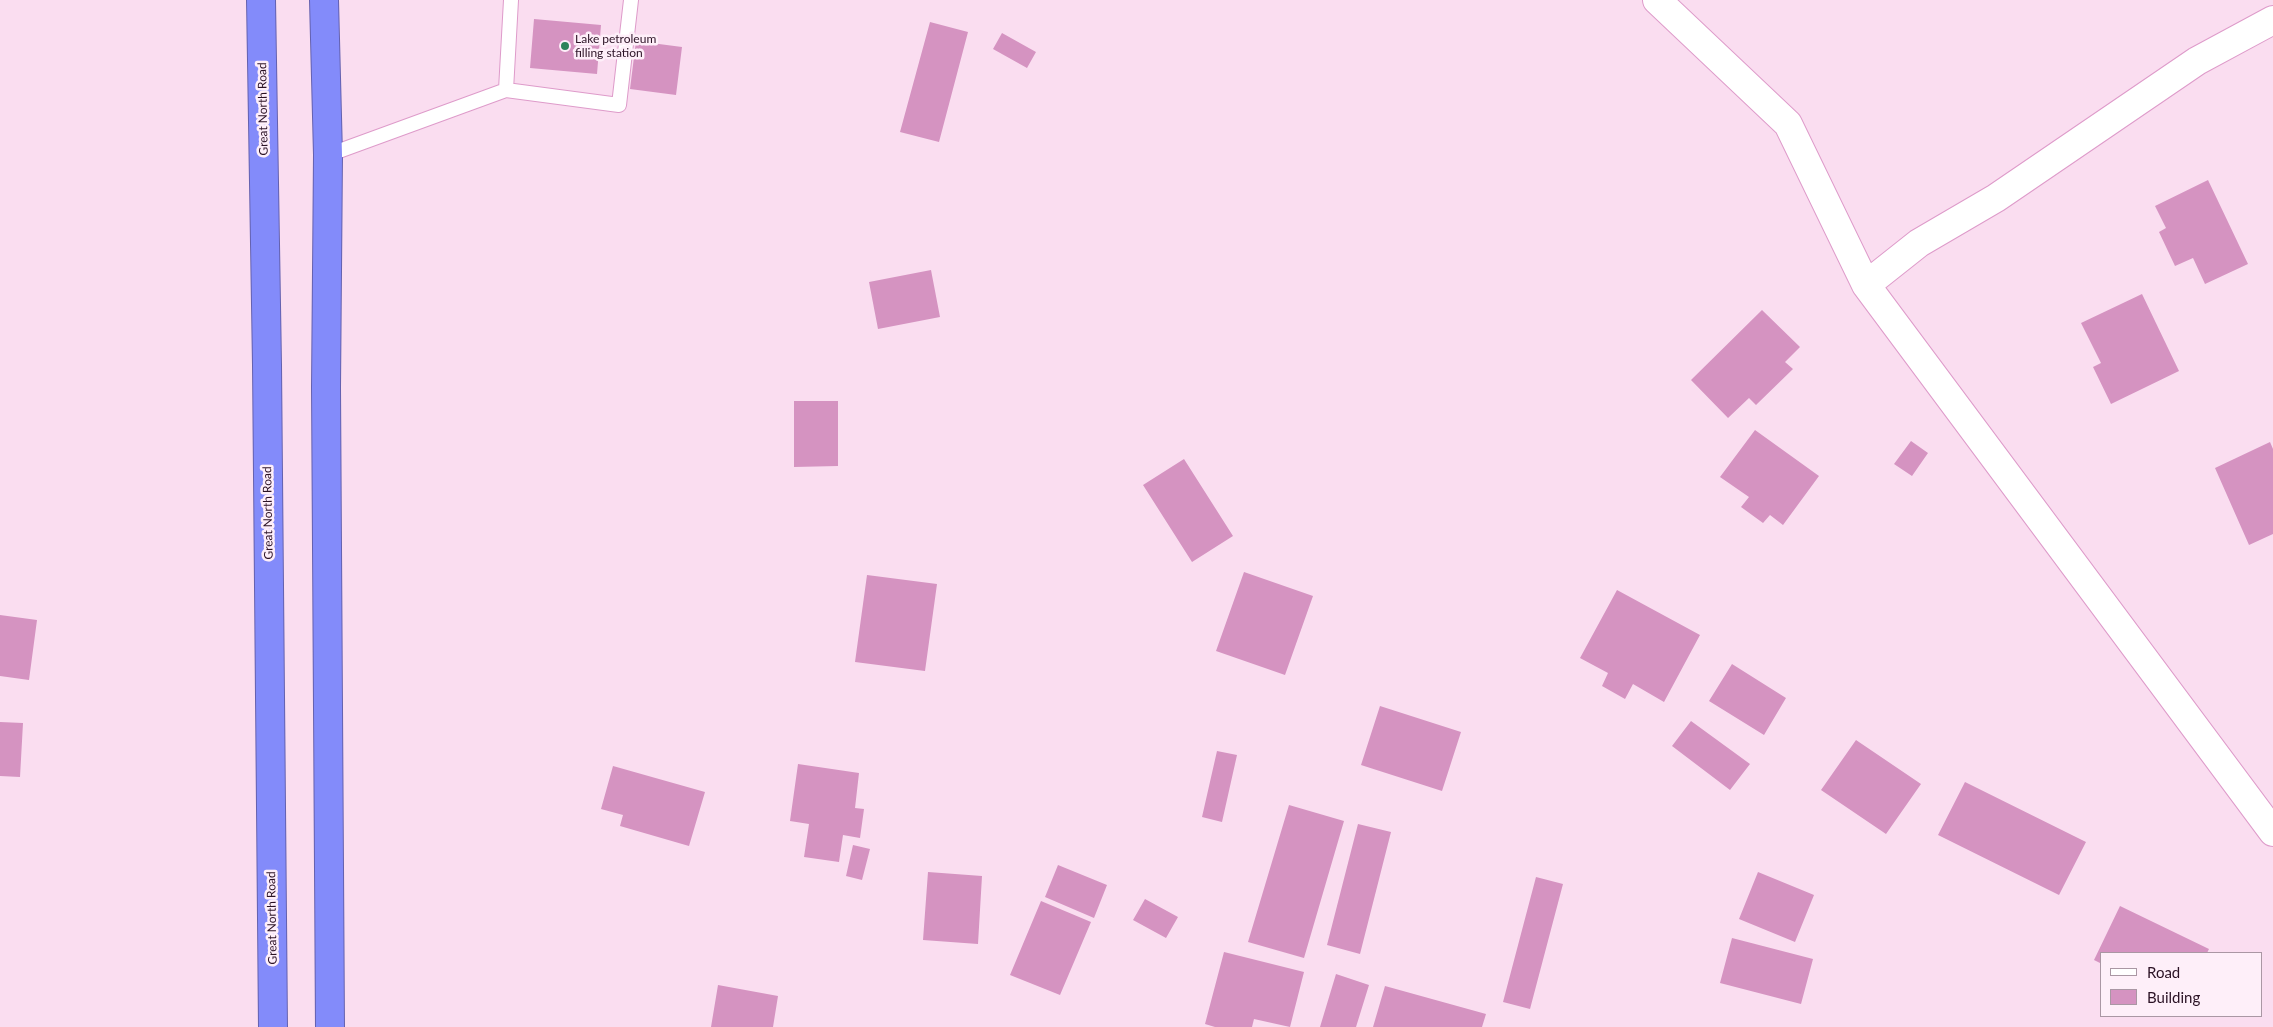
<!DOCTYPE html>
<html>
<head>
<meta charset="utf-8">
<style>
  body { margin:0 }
  #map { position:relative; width:2273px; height:1027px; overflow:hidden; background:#faddf0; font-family:Lato,sans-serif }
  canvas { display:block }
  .legend { position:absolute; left:2100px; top:952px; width:162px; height:65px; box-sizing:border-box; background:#feeff9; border:1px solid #aa97a4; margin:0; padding:6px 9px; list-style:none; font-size:15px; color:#2b1225 }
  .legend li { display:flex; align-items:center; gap:10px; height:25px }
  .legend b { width:25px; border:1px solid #aa97a4 }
</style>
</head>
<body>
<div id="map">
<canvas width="2273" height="1027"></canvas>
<ul class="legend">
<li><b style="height:6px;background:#fff"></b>Road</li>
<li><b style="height:14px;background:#d593c1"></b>Building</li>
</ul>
</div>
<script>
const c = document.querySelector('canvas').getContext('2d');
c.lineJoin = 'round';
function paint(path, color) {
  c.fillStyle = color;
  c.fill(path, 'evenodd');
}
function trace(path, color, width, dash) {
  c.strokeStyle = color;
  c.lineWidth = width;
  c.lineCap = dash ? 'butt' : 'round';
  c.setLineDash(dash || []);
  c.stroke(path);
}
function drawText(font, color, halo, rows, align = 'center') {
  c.font = font + ' Lato,sans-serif';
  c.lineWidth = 5;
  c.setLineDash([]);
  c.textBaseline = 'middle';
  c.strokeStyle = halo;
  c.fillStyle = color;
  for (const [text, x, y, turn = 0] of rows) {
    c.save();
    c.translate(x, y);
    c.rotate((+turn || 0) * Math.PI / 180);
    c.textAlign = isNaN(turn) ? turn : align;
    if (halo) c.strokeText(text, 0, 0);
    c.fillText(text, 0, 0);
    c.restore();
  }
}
paint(new Path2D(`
  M534,19L601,25L597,74L530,68Z
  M930,22L968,32L939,142L900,132Z
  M1002,33L1036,52L1027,68L993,49Z
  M636,41L682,47L676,95L630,89Z
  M2208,180L2248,264L2205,284L2193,258L2175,266L2159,232L2166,228L2155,206Z
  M931,270L940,317L878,329L869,282Z
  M2142,294L2179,371L2111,404L2093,367L2101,363L2081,323Z
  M1762,310L1800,347L1785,362L1793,369L1756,405L1749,398L1728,418L1691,380Z
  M794,401H838V466L794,467Z
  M1755,430L1819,476L1783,525L1770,515L1763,523L1741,507L1749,497L1720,477Z
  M1911,441L1928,453L1912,476L1894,464Z
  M2270,442L2273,449V534L2249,545L2215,468Z
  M1184,459L1233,536L1192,562L1143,485Z
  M1244,572L1313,596L1285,675L1216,651Z
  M867,575L937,584L925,671L855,662Z
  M1617,590L1700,635L1664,702L1633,684L1625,699L1602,686L1608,673L1580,658Z
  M0,615L37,620L29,680L0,676Z
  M1732,664L1786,698L1764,735L1709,701Z
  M1380,706L1461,732L1442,791L1361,765Z
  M1691,721L1750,764L1730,790L1672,746Z
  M0,722L23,723L20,777L0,776Z
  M1856,740L1921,784L1886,834L1821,790Z
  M1217,751L1237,755L1222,822L1202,817Z
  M798,764L859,773L855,808L864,809L860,838L843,835L839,862L804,857L809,824L790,821Z
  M613,766L705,792L689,846L620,826L623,815L601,809Z
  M1965,782L2086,842L2059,895L1938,835Z
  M1289,805L1344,821L1304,958L1248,942Z
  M1358,824L1391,832L1360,954L1327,945Z
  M853,845L870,849L862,880L846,876Z
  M1058,865L1107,885L1094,918L1045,897Z
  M928,872L982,876L978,944L923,940Z
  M1758,872L1814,895L1795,942L1739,919Z
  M1536,877L1563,884L1530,1009L1503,1002Z
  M1145,899L1178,917L1166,938L1133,920Z
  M1041,901L1091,922L1060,995L1010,975Z
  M2120,906L2209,949L2207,953H2102V964L2094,960Z
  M1732,938L1813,959L1801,1004L1720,983Z
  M1224,952L1304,972L1290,1027L1254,1019L1252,1027H1215L1205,1024Z
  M1336,974L1369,985L1356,1027H1320Z
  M718,985L778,996L773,1027H711Z
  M1385,986L1486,1014L1482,1027H1373Z`), '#d593c1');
const lane = new Path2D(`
  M506,90L619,105L631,0
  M328,155L506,90L511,0`);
const street = new Path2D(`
  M1657,0L1788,124L1866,285L2273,832
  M1866,285L1919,243L1996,198L2197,61L2273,20`);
const highway = new Path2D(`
  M261,0L267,365L273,1027
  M324,0L328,155L326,387L330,1027`);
trace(lane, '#de9bca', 16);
trace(street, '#de9bca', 30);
trace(highway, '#6461af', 30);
trace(lane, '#fff', 14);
trace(street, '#fff', 28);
trace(highway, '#838bfa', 28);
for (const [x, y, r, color] of [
  [565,46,5,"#2c8459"]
]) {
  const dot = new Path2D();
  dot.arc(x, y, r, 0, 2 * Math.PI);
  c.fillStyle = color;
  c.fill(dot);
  trace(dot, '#feeff9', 2);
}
drawText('12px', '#2b1225', '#feeff9', [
  ["Lake petroleum",575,39],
  ["filling station",575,53]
], 'left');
drawText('12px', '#2b1225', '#feeff9', [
  ["Great North Road",263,109,-91],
  ["Great North Road",268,513,-91],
  ["Great North Road",272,918,-91]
]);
</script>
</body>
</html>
